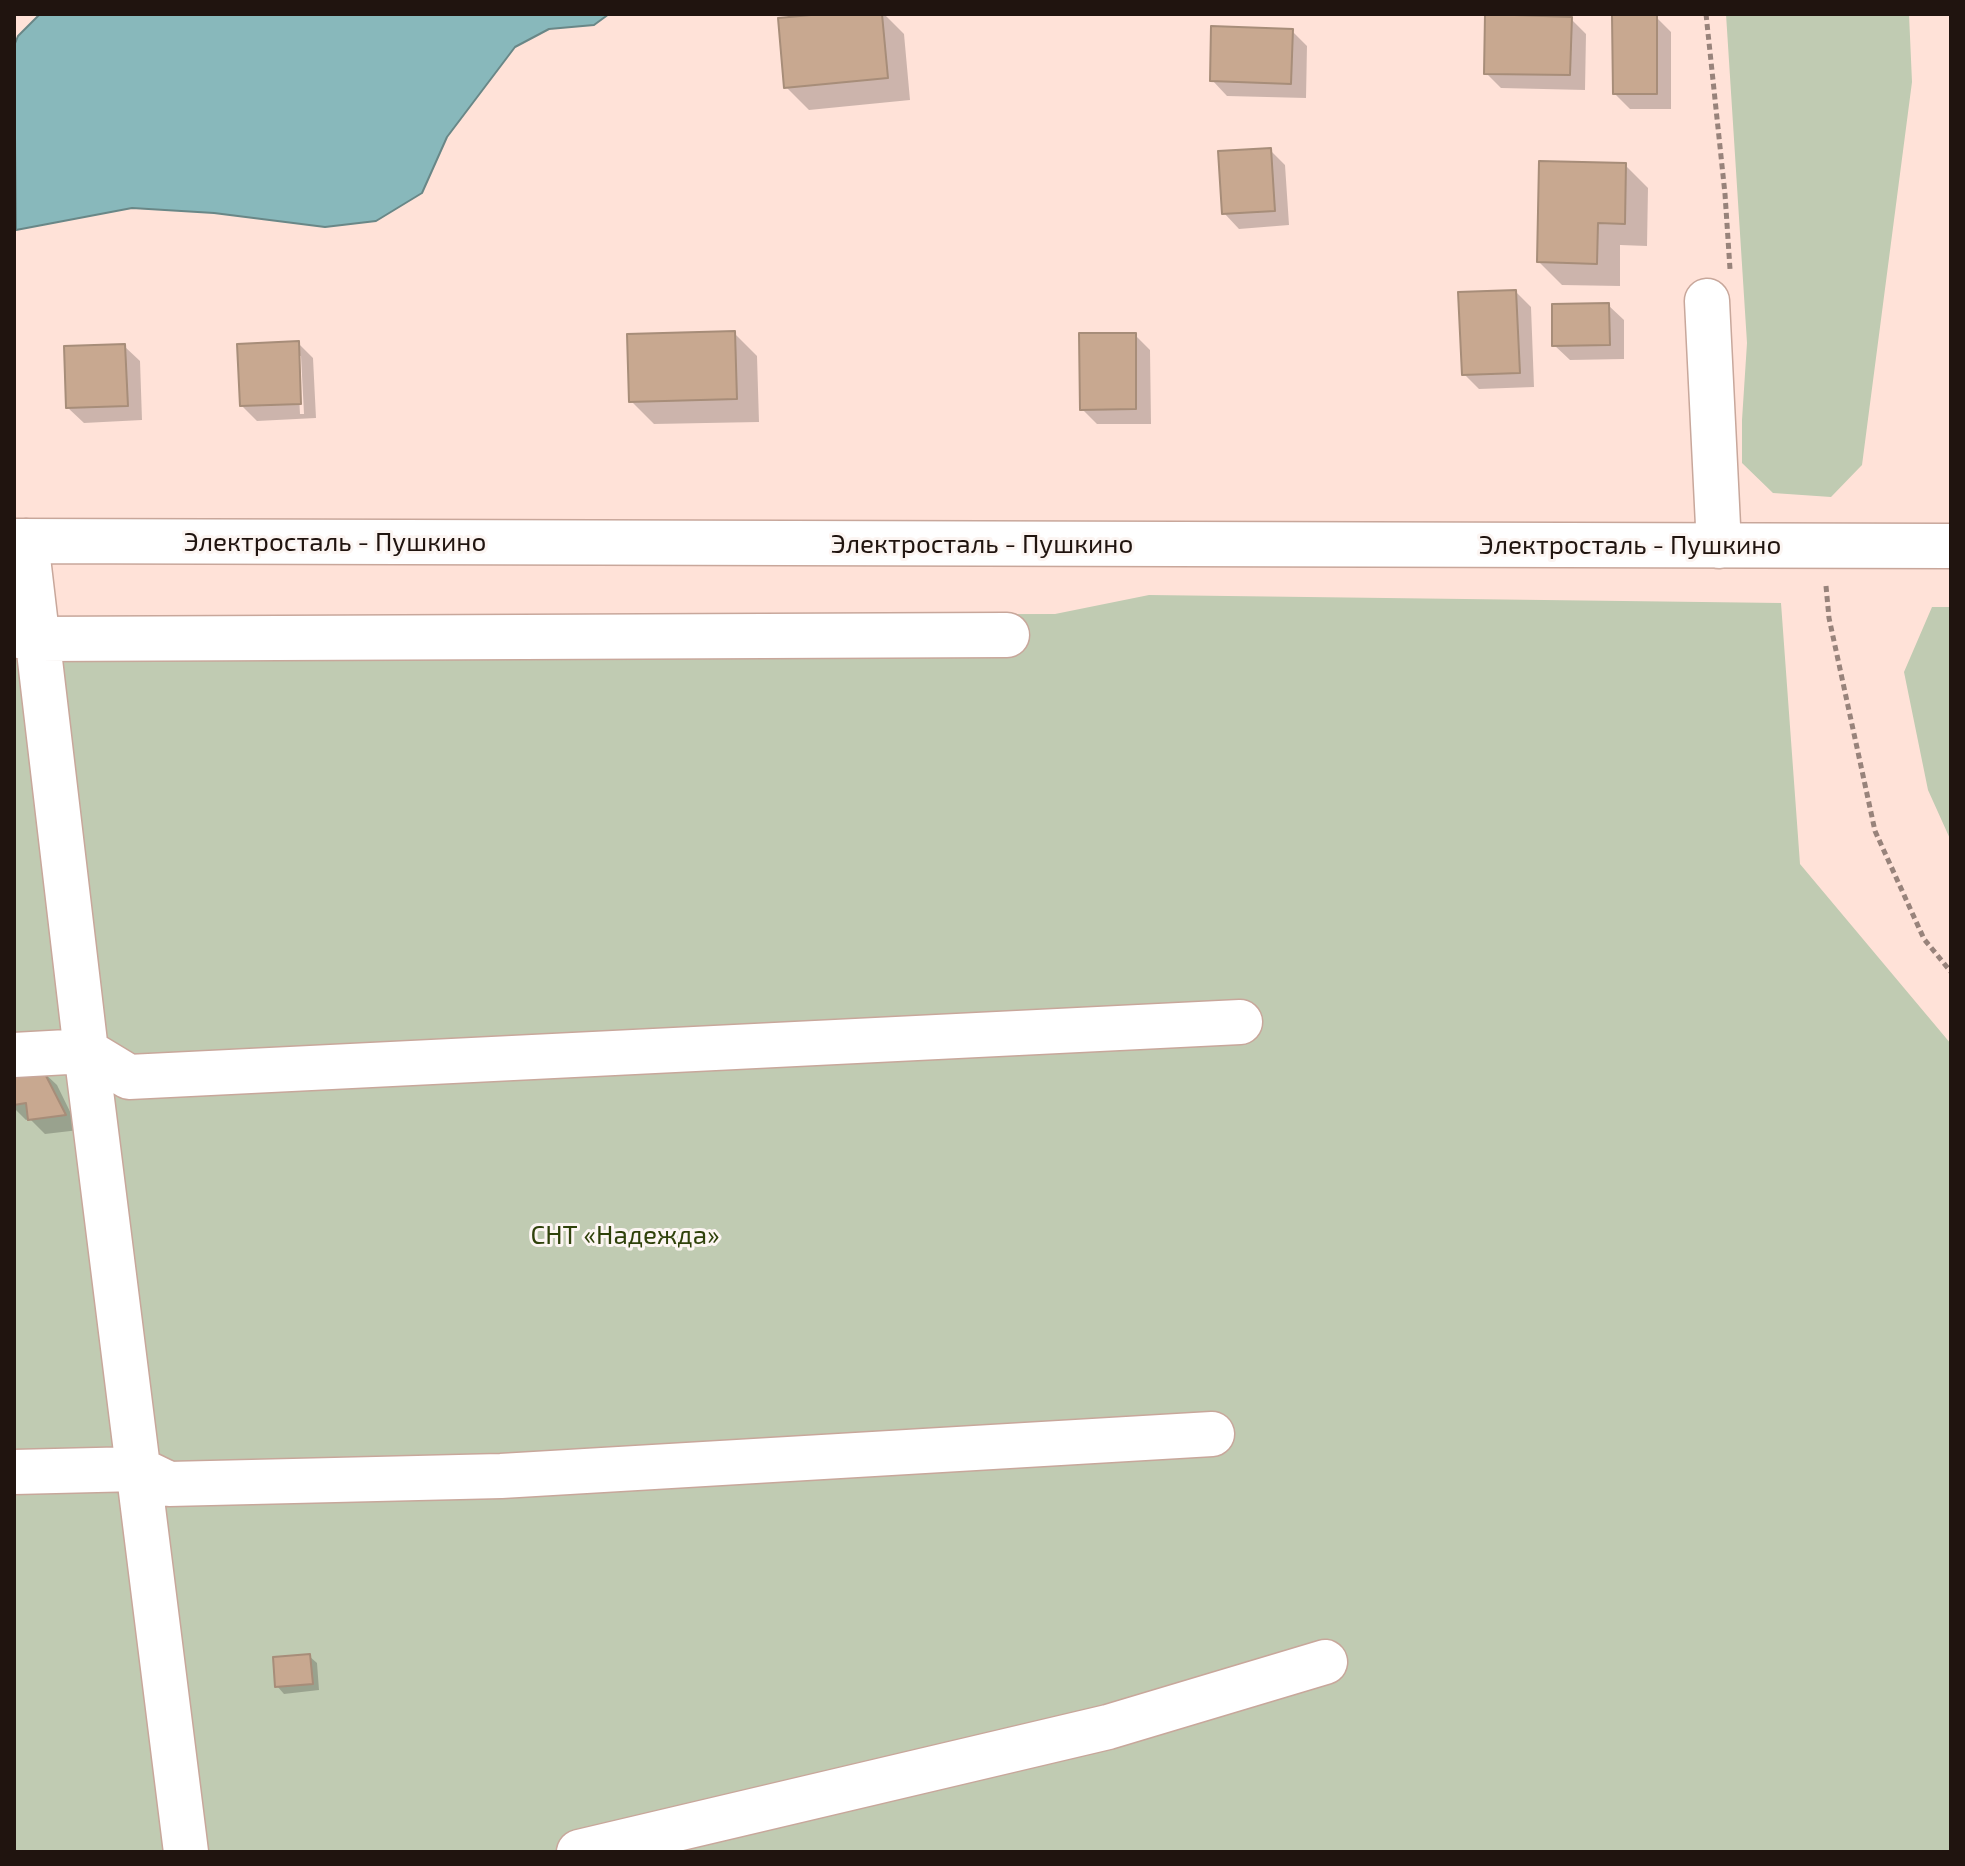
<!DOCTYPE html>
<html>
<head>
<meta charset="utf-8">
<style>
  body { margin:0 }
  #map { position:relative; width:1965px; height:1866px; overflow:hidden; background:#ffe2d8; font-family:"Exo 2",sans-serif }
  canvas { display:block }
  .frame { position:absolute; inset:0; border:16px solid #20140f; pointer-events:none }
</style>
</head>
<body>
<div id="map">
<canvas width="1965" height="1866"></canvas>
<div class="frame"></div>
</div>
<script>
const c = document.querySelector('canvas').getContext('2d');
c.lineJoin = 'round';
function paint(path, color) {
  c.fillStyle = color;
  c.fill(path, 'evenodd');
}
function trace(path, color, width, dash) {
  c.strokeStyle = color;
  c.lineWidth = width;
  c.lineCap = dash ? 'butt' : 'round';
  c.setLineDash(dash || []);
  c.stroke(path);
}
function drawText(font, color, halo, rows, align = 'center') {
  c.font = font + ' "Exo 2",sans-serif';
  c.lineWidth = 6;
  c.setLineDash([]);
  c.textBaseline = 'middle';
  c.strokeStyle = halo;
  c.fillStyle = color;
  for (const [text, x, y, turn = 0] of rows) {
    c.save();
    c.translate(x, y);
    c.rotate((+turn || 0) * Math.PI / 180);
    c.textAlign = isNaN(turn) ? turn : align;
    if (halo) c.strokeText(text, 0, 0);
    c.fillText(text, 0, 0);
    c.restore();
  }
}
paint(new Path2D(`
  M1726,14H1909L1912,82L1862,465L1831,497L1773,493L1742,463V420L1747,343Z
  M1149,595L1781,603L1800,864L1951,1044V1852H14V616L1055,614Z
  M1932,607H1951V841L1928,790L1904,672Z`), '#c0cbb2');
const water = new Path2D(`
  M40,14H609L594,25L549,29L515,47L447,137L422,193L376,221L325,227L214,213L132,208L16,230L14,46L18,36Z`);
paint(water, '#88b8bb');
trace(water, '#698787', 2);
paint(new Path2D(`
  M843,14H884L904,34L910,100L809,110L786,87Z
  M1656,17L1671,32V109H1630L1615,94Z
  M1571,19L1586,34L1585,90L1501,88L1486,73Z
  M1292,31L1307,46L1306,98L1227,96L1212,80Z
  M1270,150L1285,165L1289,225L1239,229L1224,213Z
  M1625,165L1648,188L1647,246L1620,245V286L1562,285L1539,262Z
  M1516,292L1531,307L1534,387L1479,389L1464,374Z
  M1608,305L1624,320V359L1570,360L1554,345Z
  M734,333L757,356L759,422L654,424L631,401Z
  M1135,335L1150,350L1151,424H1097L1082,409Z
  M298,343L313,358L316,418L257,421L242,406ZM297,356H301L304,414H300Z
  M124,346L140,361L142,420L84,423L68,408Z
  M14,1070H41L57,1085L79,1130L45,1134L30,1119L26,1120L14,1108Z
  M309,1656L317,1663L319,1690L284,1694L277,1686Z`), '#0003');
const building = new Path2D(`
  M822,14H882L888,78L784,88L778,18Z
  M1485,14L1572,17L1570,75L1484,74Z
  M1612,15H1657V94H1613Z
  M1211,26L1293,29L1291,84L1210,81Z
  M1271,148L1275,211L1222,214L1218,151Z
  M1539,161L1626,163L1625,224L1598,223L1597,264L1537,262Z
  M1516,290L1520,373L1462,375L1458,292Z
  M1609,303L1610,345L1552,346V304Z
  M735,331L737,399L629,402L627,334Z
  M1079,333H1136V409L1080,410Z
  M299,341L301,404L240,406L237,344Z
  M125,344L128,406L66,408L64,346Z
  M14,1068H42L66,1115L28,1120L26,1103L14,1105Z
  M310,1654L313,1684L275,1687L273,1657Z`);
paint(building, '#c8a890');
trace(building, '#a78d79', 2);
const minor = new Path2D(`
  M1707,301L1719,546
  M14,541L1951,546
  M26,541L86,1051L186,1852
  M14,635L37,639L1007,635
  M14,1055L86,1051L129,1077L1240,1022
  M14,1472L138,1469L169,1484L501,1476L1212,1434
  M579,1852L1108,1727L1325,1662`);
trace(minor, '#c8a79b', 47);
trace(new Path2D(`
  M1706,14L1725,194L1730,269
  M1826,586L1829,618L1875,831L1924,939L1951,972`), '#98837b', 5, [6, 4]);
trace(minor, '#fff', 44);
drawText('26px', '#20140f', '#fcf5f2', [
  ["Электросталь - Пушкино",335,542],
  ["Электросталь - Пушкино",982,544],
  ["Электросталь - Пушкино",1630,545]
]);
drawText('26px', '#2f410a', '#fcf5f2', [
  ["СНТ «Надежда»",625,1235]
]);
</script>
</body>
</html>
